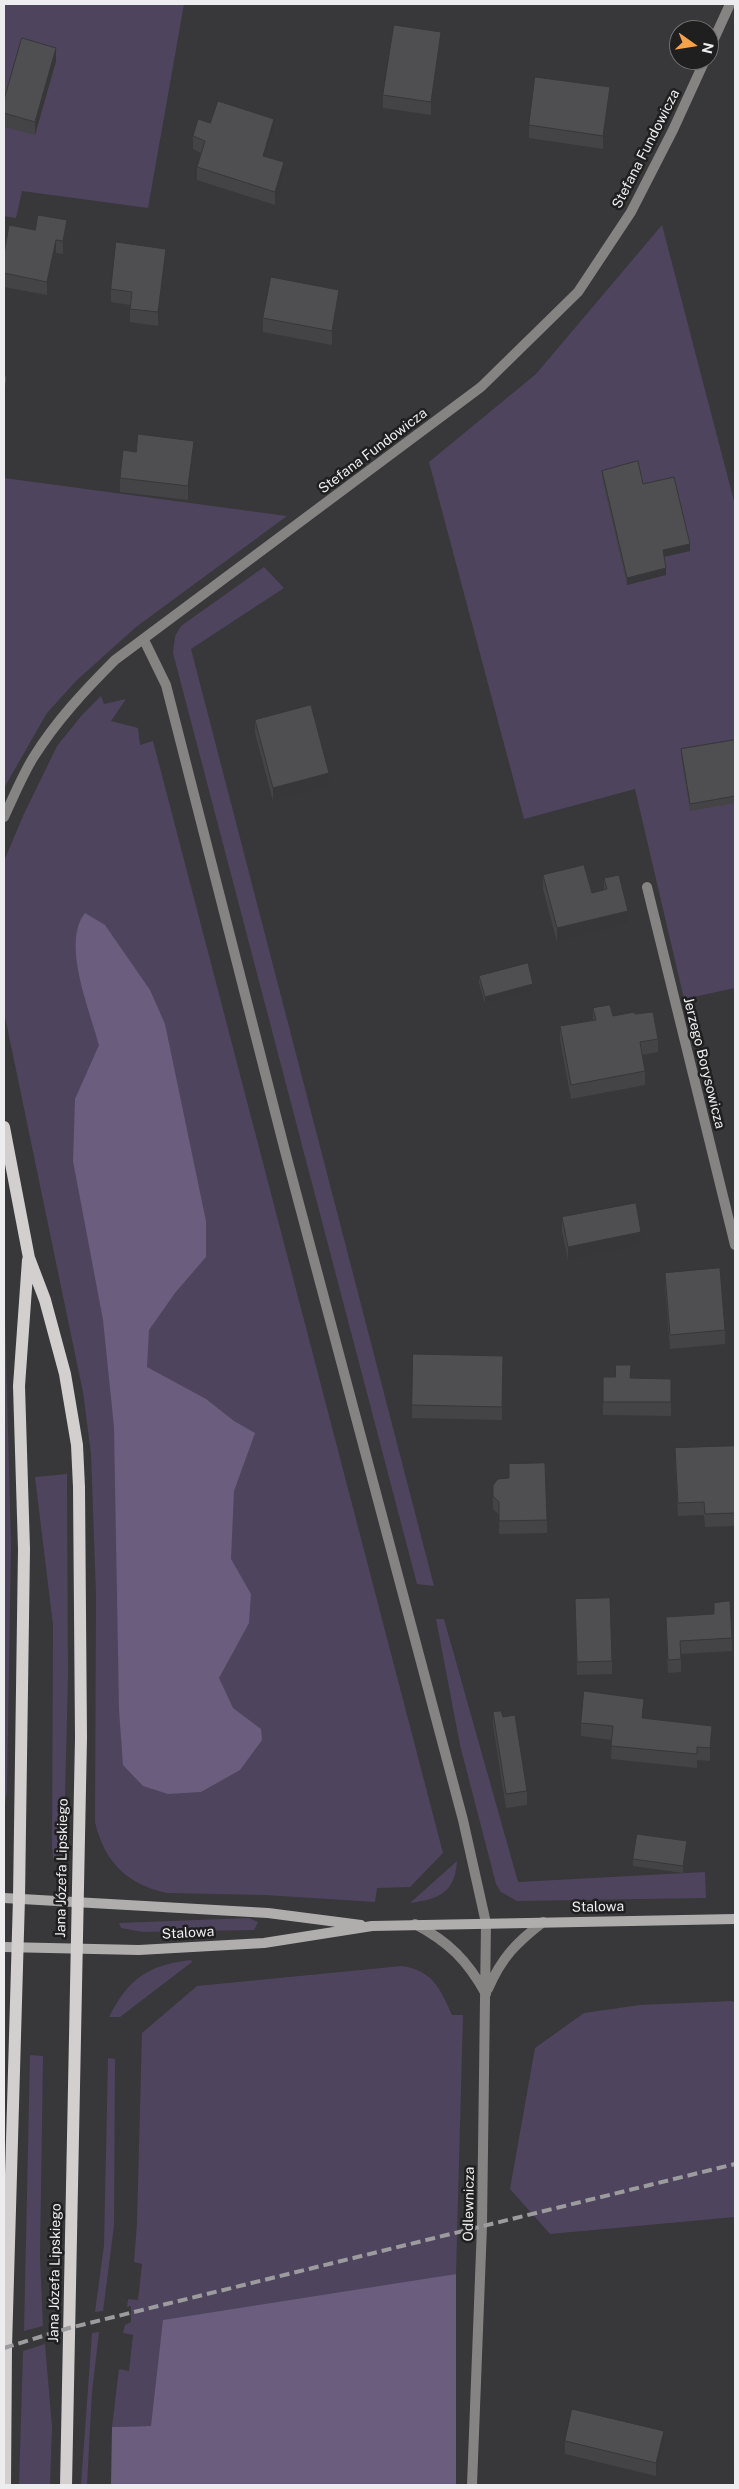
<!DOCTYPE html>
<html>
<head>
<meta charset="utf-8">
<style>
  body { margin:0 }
  #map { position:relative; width:739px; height:2489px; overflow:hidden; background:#383739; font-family:"Public Sans",sans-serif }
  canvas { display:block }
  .frame { position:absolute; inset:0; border:5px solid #edecee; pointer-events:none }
  .north { position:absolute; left:669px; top:20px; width:50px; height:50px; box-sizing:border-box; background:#1f1f20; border:1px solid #717172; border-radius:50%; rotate:103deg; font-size:14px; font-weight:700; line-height:20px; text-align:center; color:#edecee }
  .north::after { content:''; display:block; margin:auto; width:18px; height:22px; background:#f7a148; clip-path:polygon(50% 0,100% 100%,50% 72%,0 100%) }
</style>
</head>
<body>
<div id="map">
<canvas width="739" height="2489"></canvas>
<div class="frame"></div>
<div class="north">N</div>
</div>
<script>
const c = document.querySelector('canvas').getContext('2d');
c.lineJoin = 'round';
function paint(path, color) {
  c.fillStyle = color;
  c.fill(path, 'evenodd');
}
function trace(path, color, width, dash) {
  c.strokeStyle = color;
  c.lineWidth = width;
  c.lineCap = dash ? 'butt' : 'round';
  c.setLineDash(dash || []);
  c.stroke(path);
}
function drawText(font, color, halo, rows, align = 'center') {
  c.font = font + ' "Public Sans",sans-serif';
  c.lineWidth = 5;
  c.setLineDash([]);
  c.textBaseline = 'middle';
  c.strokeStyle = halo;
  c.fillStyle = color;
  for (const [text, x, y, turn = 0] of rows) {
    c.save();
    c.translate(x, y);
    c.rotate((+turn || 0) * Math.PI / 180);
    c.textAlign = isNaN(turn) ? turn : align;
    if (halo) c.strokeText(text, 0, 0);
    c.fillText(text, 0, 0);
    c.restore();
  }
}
paint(new Path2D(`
  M4,4H184L148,208L22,191L16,218L4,216Z
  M662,225L735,505V988L684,999L635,789L524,819L429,462L536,374Z
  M4,478L287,516L136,627L76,681L47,713L4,788Z
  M264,567L284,588L191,649L434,1586L417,1584L173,653L175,636L181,626Z
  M101,696L104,704L126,699L111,721L138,728L140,745L153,741L443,1853L410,1887L377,1888L375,1902L265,1895L167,1893C127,1885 104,1861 95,1822L96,1595L91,1454L83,1392L70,1330L4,1012V861L23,816L57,746L82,715Z
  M4,1275L11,1545L7,1792L4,1810Z
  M67,1474L68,1678L64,1836L62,1855L57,1861L53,1858L52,1847L53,1625L35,1477Z
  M436,1619H444L518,1882L705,1872L706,1898L517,1901L501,1892L496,1884L460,1745Z
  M457,1861C455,1893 439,1899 410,1903Z
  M249,1918L258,1922L254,1930L143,1932L121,1928L119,1923Z
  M191,1960L192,1962L120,2017H109C129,1978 148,1965 191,1960Z
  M402,1966C433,1971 440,1988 452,2015H463L456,2274L419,2281L151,2426L112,2427L119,2369L129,2371L133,2335L123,2333L125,2325L131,2322V2306L127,2307L128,2299L138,2300L142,2264L134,2262L137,2223L142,2033L197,1986Z
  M732,2001L735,2003V2217L550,2234L510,2189L535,2048L584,2013L640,2005Z
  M30,2055L43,2056L40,2257L43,2326L24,2331Z
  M108,2058L115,2059L114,2226L103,2311L95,2312L104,2245Z
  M99,2332L92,2392L87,2485H81L92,2333Z
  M45,2344L52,2427L50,2485H19L23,2351Z`), '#4e445e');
paint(new Path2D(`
  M85,913L105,925L150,990L165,1024L206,1221V1257L175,1293L149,1330L147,1367L206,1399L234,1421L255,1433L234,1491L231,1559L251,1594L249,1623L219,1678L233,1708L261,1729L262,1740L240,1770L201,1792L168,1794L143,1786L123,1765L119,1710L114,1427L103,1320L73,1161L75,1099L99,1045C90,1010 61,943 85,913Z
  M456,2274V2485H111L112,2427L151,2426L163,2320Z`), '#6a5d7d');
trace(new Path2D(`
  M647,887L735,1245`), '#858483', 10);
trace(new Path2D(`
  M709,50L730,4
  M144,640L166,685L285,1151L463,1820L486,1923L482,2226L472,2485
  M4,817C13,798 22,776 33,758C56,721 85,690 115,660L481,387L578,292L631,212L673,130L705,60
  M415,1924C449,1942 467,1960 486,1994
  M488,1989C502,1957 516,1943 543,1922`), '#858483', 10);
trace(new Path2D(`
  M4,1898L268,1913L361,1925
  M4,1947L139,1950L264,1943L372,1926L735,1919`), '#b0aead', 10);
trace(new Path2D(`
  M4,1127L29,1258L45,1300L65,1374L77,1445L79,1487L81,1738L66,2485
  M5,2485L6,2347L19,1898L24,1549L19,1386L28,1260`), '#d2cfce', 12);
trace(new Path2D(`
  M4,2348L69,2328L735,2164`), '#9c9b9d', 4, [10, 5]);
paint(new Path2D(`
  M441,45L431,115L383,108V95Z
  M56,61L35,135L4,127V100Z
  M610,101L603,149L529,138V125Z
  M210,123L274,132L267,157L284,175L275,205L197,180V167L201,153L193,149V136Z
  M35,230L67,234L63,254L56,253L47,295L4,287V254Z
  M166,262L158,326L130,322V305L111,302V289Z
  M339,303L332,345L263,332V318Z
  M136,452L194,454L188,500L120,492V478Z
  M602,471L643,484L690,551L664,557L666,575L627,585L602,478Z
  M255,720L329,786L273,801L255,733Z
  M735,740V803L690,811L681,756V749Z
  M543,875L592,893L604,890V878L628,924L557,942L543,889Z
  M479,976L533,991L485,1004L479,983Z
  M593,1008L613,1016L635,1014L658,1039V1052L642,1055L645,1071V1085L571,1099L560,1040V1026L593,1020Z
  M562,1217L641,1245L568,1260L562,1231Z
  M665,1273L725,1330V1344L670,1349L665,1286Z
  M413,1354L503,1356L502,1420L412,1418Z
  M603,1377L671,1379V1416L603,1415Z
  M675,1448L735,1452V1526L705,1527L704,1515L678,1516L675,1462Z
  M509,1464L547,1520V1533L499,1534V1515L493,1509V1485L509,1478Z
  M575,1599L612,1661V1674L577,1675Z
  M666,1617L732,1638V1651L681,1654V1672L668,1673L666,1630Z
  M493,1712L503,1717L527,1791V1805L506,1808L493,1725Z
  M644,1712L643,1718L712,1739L710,1761L697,1760V1768L611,1759L612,1740L581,1736V1723Z
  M687,1848L683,1873L633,1866V1859Z
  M565,2441L664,2444L656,2476L565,2454Z`), '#444346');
paint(new Path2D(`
  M441,32V45L431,115V102Z
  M56,48V61L35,135V122Z
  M610,87V101L603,149V136Z
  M274,119V132L263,169V156Z
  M284,162V175L275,205V192Z
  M67,220V234L63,254V241Z
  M56,240V253L47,295V282Z
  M166,249V262L158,326V312Z
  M339,290V303L332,345V331Z
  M7,376V389L4,411V398Z
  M194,441V454L188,500V486Z
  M690,544V551L663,557V550Z
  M666,568V575L627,585V578Z
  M329,773V786L273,801V788Z
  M628,911V924L557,942V928Z
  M533,984V991L485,1004V997Z
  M641,1232V1245L568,1260V1247Z
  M644,1699V1712L642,1732V1718Z
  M712,1726V1739L710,1761V1748Z
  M687,1841V1848L683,1873V1866Z
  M664,2431V2444L656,2476V2463Z`), '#373739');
const building = new Path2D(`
  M394,25L441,32L431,102L383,95Z
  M22,38L56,48L35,122L4,113V100Z
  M535,77L610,87L603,136L529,125Z
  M218,101L274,119L263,156L284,162L275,192L197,167L205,141L193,136L198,119L210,123Z
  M38,215L67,220L63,241L56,240L47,282L4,273V254L9,225L35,230Z
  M116,242L166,249L158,312L130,309L132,292L111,289Z
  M271,277L339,290L332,331L263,318Z
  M4,376H7L4,398Z
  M138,434L194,441L188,486L120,478L123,450L136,452Z
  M638,461L643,484L674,477L690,544L663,550L666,568L627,578L602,471Z
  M311,705L329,773L273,788L255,720Z
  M735,740V796L690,804L681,749Z
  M584,865L592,893L607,889L604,878L619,875L628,911L557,928L543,875Z
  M528,963L533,984L485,997L479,976Z
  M610,1005L613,1016L634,1012L635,1014L653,1012L658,1039L640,1042L645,1071L571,1085L560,1026L596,1020L593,1008Z
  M636,1203L641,1232L568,1247L562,1217Z
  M720,1268L725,1330L670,1335L665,1273Z
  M413,1354L503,1356L502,1407L412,1405Z
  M616,1365H631L630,1378L671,1379V1402H603V1377H615Z
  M735,1446V1513L705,1514L704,1502L678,1503L675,1448Z
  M545,1463L547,1520L499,1521V1502L493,1496V1485L498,1479L509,1478V1464Z
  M610,1598L612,1661L577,1662L575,1599Z
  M730,1601L732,1638L680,1641L681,1659L668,1660L666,1617L714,1614V1603Z
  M584,1691L644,1699L642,1718L712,1726L710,1748L697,1747V1754L611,1746L613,1726L581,1723Z
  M501,1711L503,1717L515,1715L527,1791L506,1794L493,1712Z
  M637,1834L687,1841L683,1866L633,1859Z
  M572,2409L664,2431L656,2463L565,2441Z`);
paint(building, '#4f4e51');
trace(building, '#373739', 1);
drawText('14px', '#edecee', '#1f1f20', [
  ["Stefana Fundowicza",646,149,-63],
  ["Stefana Fundowicza",373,451,-37],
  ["Jerzego Borysowicza",704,1063,76],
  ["Jana Józefa Lipskiego",62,1868,-89],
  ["Stalowa",598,1907,-1],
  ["Stalowa",188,1933,-3],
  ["Odlewnicza",469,2204,-89],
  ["Jana Józefa Lipskiego",55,2273,-89]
]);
</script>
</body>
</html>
